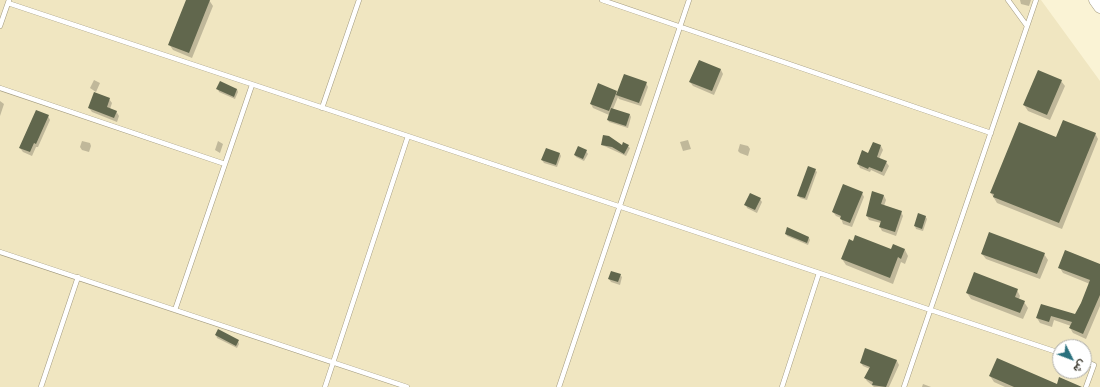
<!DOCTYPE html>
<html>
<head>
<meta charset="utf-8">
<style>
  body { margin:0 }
  #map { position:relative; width:1100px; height:387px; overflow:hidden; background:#faf3d5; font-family:"DM Sans",Vazirmatn,sans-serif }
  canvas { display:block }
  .north { position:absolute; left:1052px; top:339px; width:40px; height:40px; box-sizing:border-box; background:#fff; border:1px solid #afaeaa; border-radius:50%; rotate:132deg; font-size:11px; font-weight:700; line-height:16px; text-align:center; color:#38352a }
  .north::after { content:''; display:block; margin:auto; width:14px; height:18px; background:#29707d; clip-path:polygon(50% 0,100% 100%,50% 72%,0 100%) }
</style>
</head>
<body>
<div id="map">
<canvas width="1100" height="387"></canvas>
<div class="north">ش</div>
</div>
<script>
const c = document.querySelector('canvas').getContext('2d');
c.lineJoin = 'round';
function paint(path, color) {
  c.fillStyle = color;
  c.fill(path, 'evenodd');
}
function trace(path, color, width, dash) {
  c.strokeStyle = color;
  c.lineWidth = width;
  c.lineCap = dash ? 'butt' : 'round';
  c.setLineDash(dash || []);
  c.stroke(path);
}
paint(new Path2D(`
  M0,0H1041L1100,81V387H0ZM1060,347H1084V371H1060Z`), '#f0e6c1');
paint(new Path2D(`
  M187,0H209L213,6L192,58L173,50L169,44Z
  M1020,0H1031L1029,6L1021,4Z
  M699,61L721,70L723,74L714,95L693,86L690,82Z
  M94,80L100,83L96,92L90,88Z
  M1061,81L1065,86L1050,120L1028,111L1024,105Z
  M646,83L648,87L641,106L619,99L618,97L613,109L630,115L631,117L628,128L609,122L608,120L609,115L593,108L591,104L616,92L617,94Z
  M218,89H237L238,92L235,99L219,92Z
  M109,99L112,103L110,109L116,111L119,116L117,122L92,112L89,108Z
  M0,101L4,104L0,116Z
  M48,116L50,120L38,147H36L32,156L23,152L20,148Z
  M1095,133L1098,139L1062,229L997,203L991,193L1057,138Z
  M688,140L691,149L683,151L680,142Z
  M82,141L90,143L91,146L89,152L82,150L80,147Z
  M218,141L223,144L220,153L215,150Z
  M624,143L630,148L626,156L602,145L622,146Z
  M740,144L748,146L750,149L748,156L740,153L738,151Z
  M881,146L883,150L879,159L886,162L889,166L884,176L871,170L870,172L860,168L858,164Z
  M586,151L588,154L584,161L576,157L575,155Z
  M560,154L561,156L557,167L544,163L542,160Z
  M815,170L817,172L807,200L800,198L798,195Z
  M873,192L884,196L886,200L884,206L901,212L903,216L896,236L882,231L880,227L881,223L869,220L867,216Z
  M862,193L864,197L852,227L843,224L841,218L836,216L833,212Z
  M760,199L762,202L757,213L747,208L746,205Z
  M925,216L927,219L923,231L916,229L915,226Z
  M788,229L809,238L810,240L808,245L787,236L786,233Z
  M891,250H905L908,256L905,264L901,262L893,284L846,265L842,259Z
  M982,254H1044L1048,260L1040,279L986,259Z
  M1100,265V306L1086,339L1073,333L1070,328L1071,326L1054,320L1052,327L1040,323L1037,318L1041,305L1076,315L1090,284L1063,273L1060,268Z
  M620,275L622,277L620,285L611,282L609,279Z
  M1017,290L1020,296L1019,299L1024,302L1028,308L1023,319L971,299L967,293Z
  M216,335L238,341L239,344L237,348L217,338Z
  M897,361L899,365L889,387H874L867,381L865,378L870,369L863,366L861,363Z
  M990,376L1057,385L1076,387H1005L994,382Z
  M923,384L931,387H922Z`), '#0003');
paint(new Path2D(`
  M186,0H210L189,53L168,45Z
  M699,60L721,69L712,91L689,82Z
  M1038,70L1062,80L1047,115L1023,105Z
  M624,74L647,82L639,103L616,95Z
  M220,81L237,89L234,97L216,89Z
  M598,83L617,91L609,111L590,104Z
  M94,92L110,98L107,107L117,111L114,118L88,108Z
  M611,108L630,114L626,126L607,120Z
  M36,110L49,115L36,144L34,143L30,152L19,148Z
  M1063,120L1096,133L1059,223L993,197L994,194L990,193L1019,122L1056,137Z
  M603,135L609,136L622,145L623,142L629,145L624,154L612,147L601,145Z
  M873,142L881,145L877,157L887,161L882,172L869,167L868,169L857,164L862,150L868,153Z
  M578,146L587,150L583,159L574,155Z
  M546,148L560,153L556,165L541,160Z
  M808,166L816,169L805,198L797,196Z
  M843,184L863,192L850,223L840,219L841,216L832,212Z
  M872,191L884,195L881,204L902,211L895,232L879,227L881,221L866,216Z
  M750,193L761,198L755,210L744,205Z
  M918,213L926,216L922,229L914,226Z
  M787,227L809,237L807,243L785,234Z
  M989,232L1045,253L1037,274L981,254Z
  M855,235L891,249L893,244L905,249L901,259L898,257L890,278L841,259L849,239L853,241Z
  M1065,250L1100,264V295L1083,334L1069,328L1072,322L1051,316L1049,322L1036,318L1041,304L1075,314L1081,303L1090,280L1058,268Z
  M611,271L621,274L618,282L608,279Z
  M974,272L1018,289L1015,297L1025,301L1020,313L966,293Z
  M218,329L239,340L236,346L215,335Z
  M865,348L897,360L886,387L872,385L873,382L864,378L870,367L860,363Z
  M997,358L1057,384L1059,377L1082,387H1014L989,376Z`), '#61674d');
const service = new Path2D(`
  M602,0L991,133
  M1008,0L1027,26
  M8,3L1060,353
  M0,26L9,0
  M0,88L225,164
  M322,108L359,0
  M0,252L407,387
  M175,310L252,85
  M1084,361L1094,365L1086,387
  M41,387L78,277
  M325,387L408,136
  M559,387L689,0
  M782,387L819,273
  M904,387L1036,0`);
const secondary = new Path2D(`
  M1095,0L1100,7`);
trace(service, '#a29a7f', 5.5);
trace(secondary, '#a29a7f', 13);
trace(service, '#fff', 4.5);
trace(secondary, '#fff', 12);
</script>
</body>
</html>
